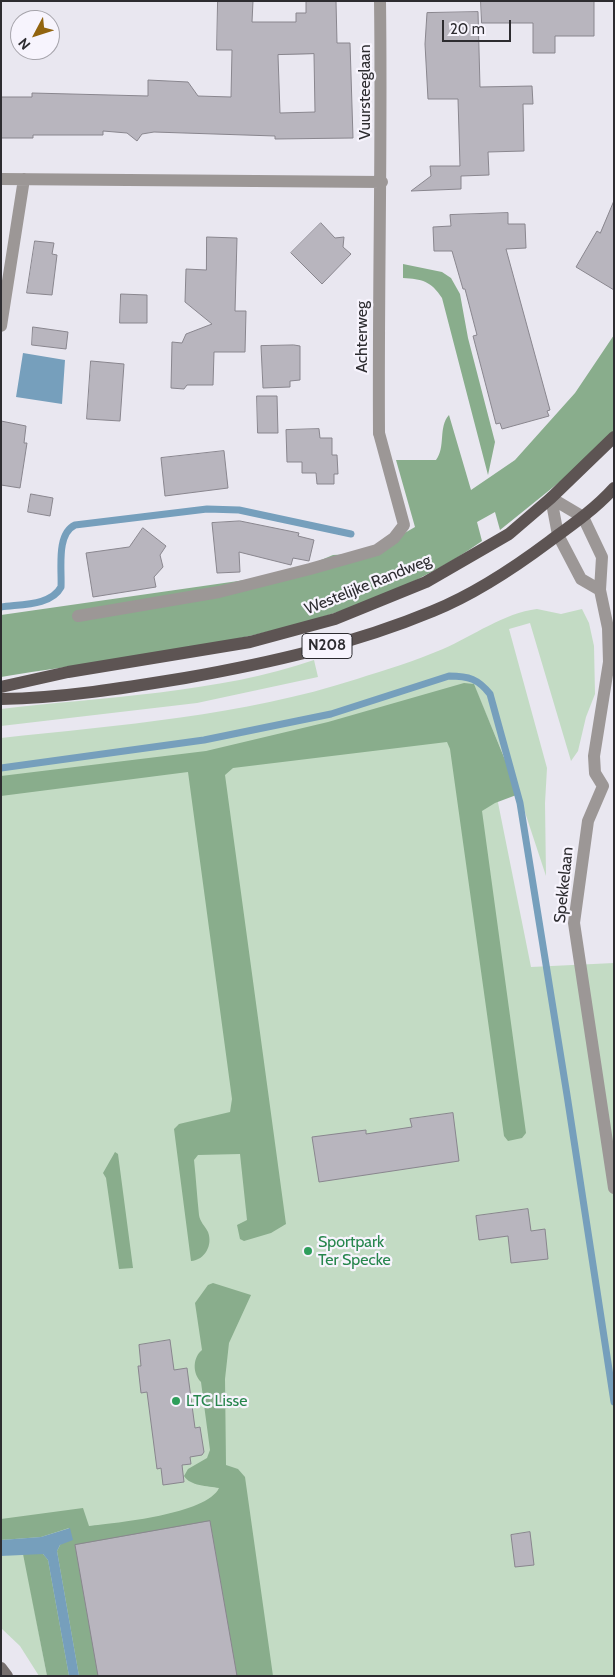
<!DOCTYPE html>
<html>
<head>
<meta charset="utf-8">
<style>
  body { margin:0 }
  #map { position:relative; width:615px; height:1677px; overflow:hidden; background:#e9e7f0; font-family:Cabin,sans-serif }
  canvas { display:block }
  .frame { position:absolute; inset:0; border:2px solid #2d2c30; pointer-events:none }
  .north { position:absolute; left:10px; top:10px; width:50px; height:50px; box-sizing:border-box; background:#f7f4fd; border:1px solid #a6a4ab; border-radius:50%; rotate:230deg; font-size:14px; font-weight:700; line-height:20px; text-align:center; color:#2d2c30 }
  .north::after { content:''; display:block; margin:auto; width:18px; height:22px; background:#92640f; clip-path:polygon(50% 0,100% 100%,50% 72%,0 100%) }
  .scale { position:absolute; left:442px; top:20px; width:69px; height:22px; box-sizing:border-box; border:2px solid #2d2c30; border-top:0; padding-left:6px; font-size:15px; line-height:18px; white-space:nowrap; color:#2d2c30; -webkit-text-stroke:4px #f7f4fd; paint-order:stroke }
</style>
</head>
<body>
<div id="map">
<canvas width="615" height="1677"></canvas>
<div class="frame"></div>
<div class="north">N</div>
<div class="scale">20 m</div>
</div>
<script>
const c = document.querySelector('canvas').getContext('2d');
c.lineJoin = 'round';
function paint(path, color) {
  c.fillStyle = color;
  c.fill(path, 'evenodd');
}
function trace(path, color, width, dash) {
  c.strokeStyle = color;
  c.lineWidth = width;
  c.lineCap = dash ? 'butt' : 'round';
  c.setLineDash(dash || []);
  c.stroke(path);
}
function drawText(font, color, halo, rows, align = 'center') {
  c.font = font + ' Cabin,sans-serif';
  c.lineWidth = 4.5;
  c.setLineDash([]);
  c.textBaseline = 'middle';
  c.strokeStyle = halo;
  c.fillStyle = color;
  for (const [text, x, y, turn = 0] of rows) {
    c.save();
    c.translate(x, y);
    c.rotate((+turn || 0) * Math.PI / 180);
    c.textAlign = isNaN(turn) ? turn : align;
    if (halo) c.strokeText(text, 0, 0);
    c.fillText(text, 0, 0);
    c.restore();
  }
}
paint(new Path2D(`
  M537,609L561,614L582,609L589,623L594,646L595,694L586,717L578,751L571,761L530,623L509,629L547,768L545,803L546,876L516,785L475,688L531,967L614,963V1676H50L27,1570L47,1676H39L20,1646L1,1628V1556L24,1553L1,1537V738C120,725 242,716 357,679C385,670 415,661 443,649C473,636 504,613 537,609Z
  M314,660L318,677L197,703L1,726V709C101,697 220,693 314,660Z`), '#c3dbc4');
paint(new Path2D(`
  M403,264L442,272L451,278L460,294L468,338L495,442L488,475L442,298C431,281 422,279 403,278Z
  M614,335V432L567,476L500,530L495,512L477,522L482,541C343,639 165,650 1,677V615L259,578L292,572L333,555L369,553L375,550L415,527L396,460H436C446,447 438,427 449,415L471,490L515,460L575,393Z
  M464,683L474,684L519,794L495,803L482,811L526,1133L522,1138L508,1141L504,1136L450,749L447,742L233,768L225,775L286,1224L271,1233L244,1241L240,1239L237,1225L247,1220L240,1154L198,1155L194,1160C196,1178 197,1197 199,1215C200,1222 205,1226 208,1232C213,1245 205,1260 191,1261L174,1129L179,1124L230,1112L232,1099L188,772L1,796V776L206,751L328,722Z
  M115,1152L118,1154L133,1268L119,1269L106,1178L103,1173Z
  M213,1283L251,1295L229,1343L225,1379L226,1465L238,1469L245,1477L273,1676H236L215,1551L171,1556L124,1676H79L57,1551L69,1528L41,1537L1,1540V1519L83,1508L89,1526C116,1523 207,1514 219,1488C208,1486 190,1486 184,1476L188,1469L207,1458L210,1450L201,1382C192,1373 193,1357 202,1350L195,1303L208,1285Z
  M34,1553L43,1554L48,1560L69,1676H47L23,1554Z`), '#89ad8c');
paint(new Path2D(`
  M23,353L65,360L62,404L16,397Z
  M70,1528L73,1540L60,1545L57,1551L79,1676H69L48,1560L43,1554L1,1556V1540L41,1537Z`), '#769fbc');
trace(new Path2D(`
  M1,607C20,604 51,606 61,587C62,569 56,534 75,525L207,509L239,510L351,534
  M1,768L204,740L331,714L449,676C469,676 478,679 490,694L520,803L567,1095L614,1402`), '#769fbc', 7);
const building = new Path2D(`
  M218,1H253L252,22H296V13H306V1H336L337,43H350L353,138L275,139V136L154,132L142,134L137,141L127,133L103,131V135H33V138H1V97H32V93L148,96V80L188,82L198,96L231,97L232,50H217ZM314,54L315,112L280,113L278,55Z
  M481,1H594V36H555V53H533V23H482Z
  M478,12L480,87L532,86L533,104H523L524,151L488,152L489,175L461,176V189L411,191L431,176L430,166H460L458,99H428L425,44L427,13Z
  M614,201V290L576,267L597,231L600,233Z
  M508,213V224H525L526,248L506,249L550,410L547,411L549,416L502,429L500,423L496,424L473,336L477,335L465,289H463L452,251H434L433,227L451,226L450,215Z
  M321,223L335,238L344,237L343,247L351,254L322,284L291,253Z
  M207,237L237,238L235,311H246L245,352H214L213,385H187L184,389L171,388L172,342L182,343L186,334L212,324L185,302L186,269L206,270Z
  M35,241L54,243L52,254L57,255L52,295L27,293Z
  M121,294L147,295V323H120Z
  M33,327L68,332L66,349L32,345Z
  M294,345L300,346V380L290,381V387L263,388L261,346Z
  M91,361L124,364L120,421L87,419Z
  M257,396H277L278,433H258Z
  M1,421L26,426L24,443H27L20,488L1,485Z
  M319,429L320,438H332V455H337L338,474H334V484H317L316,473H302V462H287L286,430Z
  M224,451L228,488L165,496L161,458Z
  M31,494L53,498L50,516L28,512Z
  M240,521L299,533L298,536L314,540L309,561L293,558L291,565L239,552L240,572L217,573L212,523Z
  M143,528L166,546L160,555L163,567L154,577L156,587L93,597L86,553L129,547Z
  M453,1113L459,1161L319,1182L312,1137L366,1130V1134L412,1127L410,1119Z
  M528,1209L531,1231L545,1229L548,1259L511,1263L508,1236L479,1240L476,1216Z
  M170,1340L174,1370L187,1368L195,1428L200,1427L204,1452L202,1455L190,1457L191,1464L182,1465L184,1482L163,1485L161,1468L157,1469L147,1392L141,1393L138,1366H141L139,1345Z
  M210,1521L237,1676H98L75,1545Z
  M530,1532L534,1565L515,1567L511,1535Z`);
paint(building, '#b8b5be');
trace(building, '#89868e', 1);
trace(new Path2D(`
  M78,616L219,592L310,569L377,550L394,538L404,525L379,433`), '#9c9796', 12);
trace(new Path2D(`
  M1,179L382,182
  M1,326L24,179
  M379,433C378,289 382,145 380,1
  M551,498L583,517L602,557L600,590L608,628L609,662L594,756L595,773L603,786
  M551,498L558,535L581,579L600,590
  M603,786L588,821L574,923L614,1188`), '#9c9796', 12);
trace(new Path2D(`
  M1,1668L7,1676`), '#77706f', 12);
trace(new Path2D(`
  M1,687L68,672L250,642L335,619L426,582L509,534L551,498L614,437
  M1,699C63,698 124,688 185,678C269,663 354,644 433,611C475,594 514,568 550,541C572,525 595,509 614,488`), '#5d5453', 12);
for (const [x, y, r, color] of [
  [308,1251,5,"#2e9e5b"],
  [176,1401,5,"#2e9e5b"]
]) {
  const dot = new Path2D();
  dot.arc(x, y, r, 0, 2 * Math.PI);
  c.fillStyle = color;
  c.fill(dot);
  trace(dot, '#f7f4fd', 2);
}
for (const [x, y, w] of [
  [327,646,50]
]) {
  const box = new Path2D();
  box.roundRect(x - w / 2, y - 12.5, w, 25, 4);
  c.fillStyle = '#f7f4fd';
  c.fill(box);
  trace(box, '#2d2c30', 1);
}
drawText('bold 15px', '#2d2c30', null, [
  ["N208",327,646]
]);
drawText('16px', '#2d2c30', '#f7f4fd', [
  ["Vuursteeglaan",365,92,-90],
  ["Achterweg",362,337,-90],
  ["Westelijke Randweg",368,585,-22],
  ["Spekkelaan",564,885,-84]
]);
drawText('16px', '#27864d', '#f7f4fd', [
  ["Sportpark",318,1242],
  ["Ter Specke",318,1260],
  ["LTC Lisse",186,1401]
], 'left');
</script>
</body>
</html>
